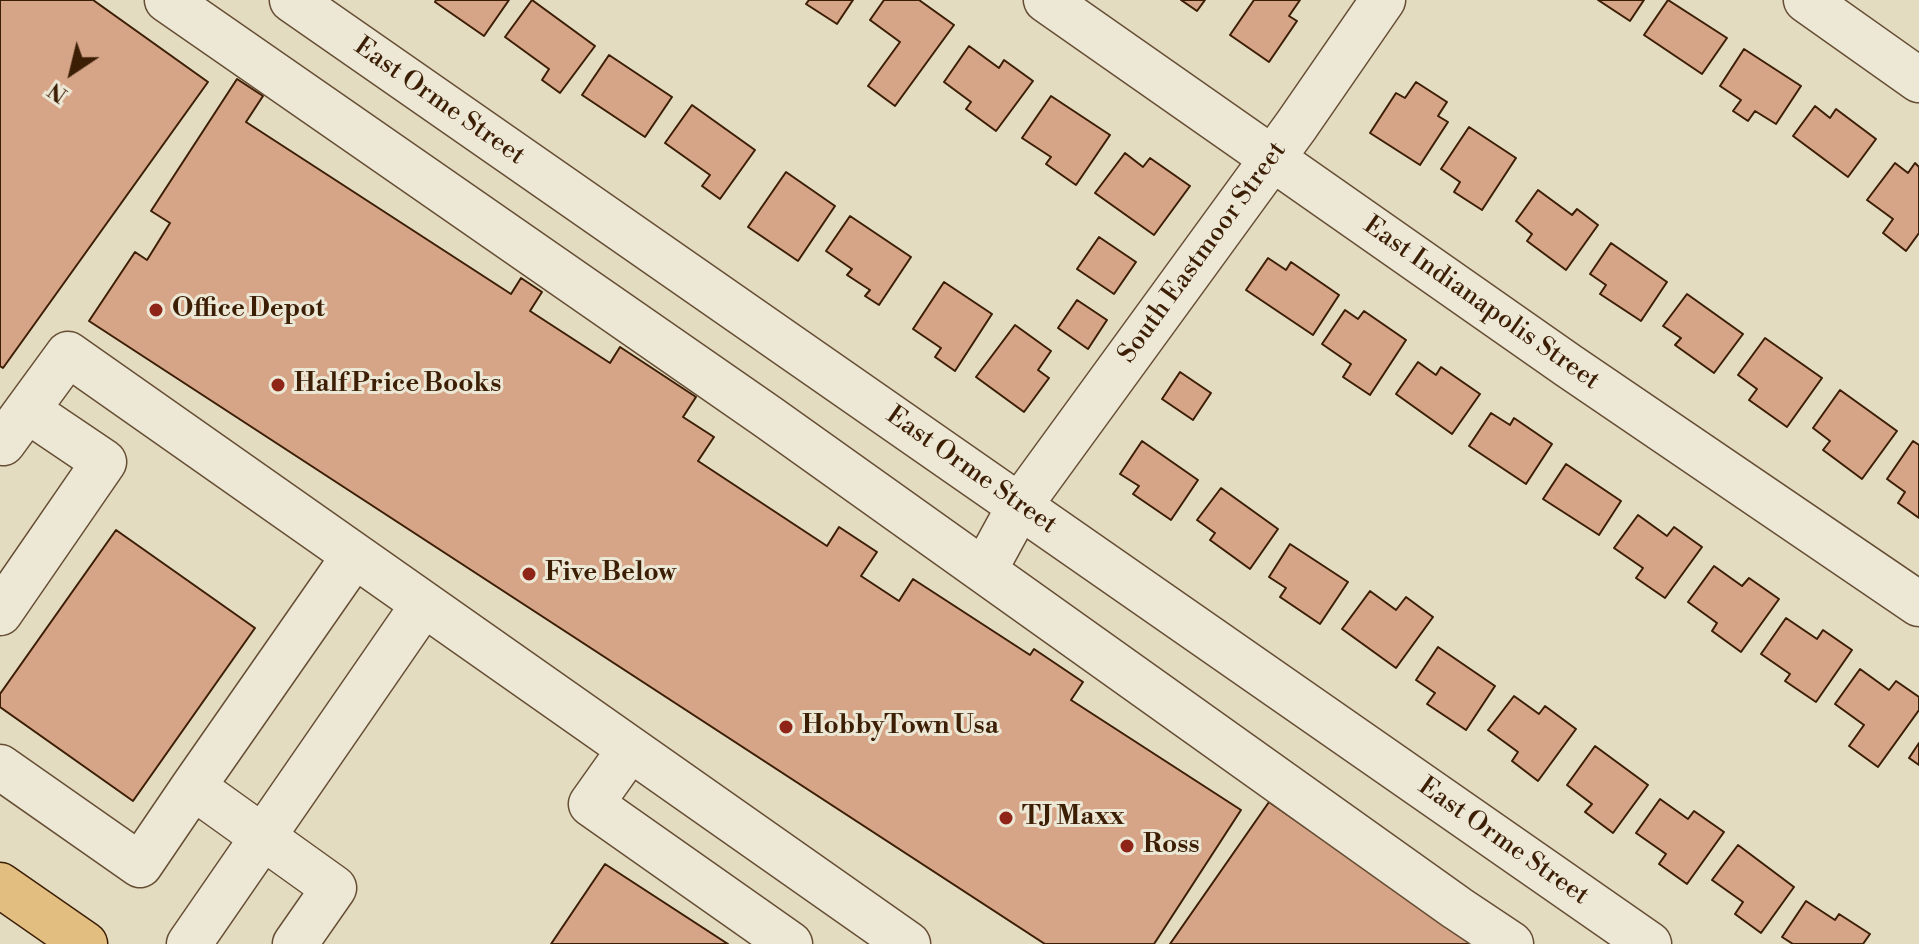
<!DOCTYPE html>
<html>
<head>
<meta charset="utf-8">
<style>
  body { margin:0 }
  #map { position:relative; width:1919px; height:944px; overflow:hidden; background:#e3dcc0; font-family:"Libre Bodoni",serif }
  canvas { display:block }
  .north { position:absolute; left:32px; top:32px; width:80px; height:80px; -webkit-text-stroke:6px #ede8d6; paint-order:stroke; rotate:215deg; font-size:22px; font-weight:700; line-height:32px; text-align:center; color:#3c1e05 }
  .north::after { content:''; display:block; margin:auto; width:28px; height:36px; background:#3c1e05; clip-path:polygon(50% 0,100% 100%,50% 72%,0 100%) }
</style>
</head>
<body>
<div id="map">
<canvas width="1919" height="944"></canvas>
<div class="north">N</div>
</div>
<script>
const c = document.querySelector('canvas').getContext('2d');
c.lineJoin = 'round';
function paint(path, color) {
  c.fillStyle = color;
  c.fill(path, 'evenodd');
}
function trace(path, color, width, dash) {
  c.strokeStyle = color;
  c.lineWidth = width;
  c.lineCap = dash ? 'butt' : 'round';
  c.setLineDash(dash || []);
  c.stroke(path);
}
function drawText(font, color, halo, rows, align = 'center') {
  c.font = font + ' "Libre Bodoni",serif';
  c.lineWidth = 6;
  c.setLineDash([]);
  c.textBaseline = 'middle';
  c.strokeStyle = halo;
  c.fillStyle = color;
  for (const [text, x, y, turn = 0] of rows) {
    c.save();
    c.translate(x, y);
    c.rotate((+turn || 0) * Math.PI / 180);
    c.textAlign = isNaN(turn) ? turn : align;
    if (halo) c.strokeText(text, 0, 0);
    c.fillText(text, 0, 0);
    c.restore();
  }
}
const building = new Path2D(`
  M0,0H93L208,82L3,368L0,366Z
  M436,0H509L484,36L435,2Z
  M532,0L595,46L560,93L542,80L549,69L505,37Z
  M809,0H853L837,24L806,4Z
  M884,0H919L954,25L895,106L868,86L900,42L870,20Z
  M1181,0H1205L1197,11Z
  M1254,0H1300L1289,16L1297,21L1269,62L1230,35Z
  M1598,0H1644L1630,21Z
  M1668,0L1727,38L1702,74L1644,35Z
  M969,46L999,68L1004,60L1033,81L996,131L966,109L971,102L944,82Z
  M1744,49L1801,86L1776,124L1755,111L1748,121L1733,111L1741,100L1720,86Z
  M609,55L672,97L645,137L582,95Z
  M237,79L263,96L246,122L511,294L521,278L542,292L530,311L610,363L620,347L696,397L683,417L714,437L698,461L827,546L839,527L877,552L861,576L899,601L913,579L1030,655L1034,649L1083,682L1071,700L1241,810L1154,944H1045L89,321L135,252L147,260L170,223L151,211Z
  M1416,82L1447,102L1438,116L1448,122L1420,165L1370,133L1396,93L1405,98Z
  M1051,96L1110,135L1076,185L1046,164L1051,157L1022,138Z
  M692,105L755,150L720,199L702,186L710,175L665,143Z
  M1815,106L1830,118L1836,109L1876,139L1848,177L1793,136Z
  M1469,127L1516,158L1482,210L1454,192L1460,182L1441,169Z
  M1125,153L1143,167L1150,158L1190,186L1154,235L1095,193Z
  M1895,163L1908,173L1915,163L1919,167V233L1906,251L1883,233L1893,219L1867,200Z
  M786,172L835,206L798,261L748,227Z
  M1538,190L1572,215L1577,209L1598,225L1566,270L1527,241L1532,234L1516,221Z
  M850,216L911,257L879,305L865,296L870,290L847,275L852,269L826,251Z
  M1099,237L1136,262L1114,294L1077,269Z
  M1611,243L1667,282L1641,321L1600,294L1606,285L1590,274Z
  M1268,258L1286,270L1291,262L1339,295L1313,335L1246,290Z
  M944,282L992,314L955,371L935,357L941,348L913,329Z
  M1687,294L1743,334L1714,373L1675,345L1681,338L1663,326Z
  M1077,300L1107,320L1088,349L1058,328Z
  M1345,310L1358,319L1364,311L1406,340L1370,395L1343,377L1351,364L1322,344Z
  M1015,325L1051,351L1038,370L1049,378L1024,412L976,377Z
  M1765,338L1822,378L1787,427L1749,400L1757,389L1738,375Z
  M1418,362L1436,375L1441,367L1480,394L1452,434L1396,394Z
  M1180,372L1211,393L1193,420L1162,399Z
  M1840,390L1897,431L1862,479L1823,450L1830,441L1813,428Z
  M1491,413L1510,425L1514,418L1552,444L1526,484L1469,446Z
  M1142,441L1198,480L1171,520L1133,494L1139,486L1120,474Z
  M1913,441L1919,445V518L1898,503L1905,492L1887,479Z
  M1566,464L1621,501L1599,535L1543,499Z
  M1221,488L1278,529L1250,569L1210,540L1215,533L1197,520Z
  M1638,515L1667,536L1674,527L1702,547L1665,598L1636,578L1643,568L1614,548Z
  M116,530L255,628L133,801L0,707V694Z
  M1290,544L1348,582L1320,624L1280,597L1286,588L1269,577Z
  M1714,566L1742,586L1749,578L1779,599L1741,652L1712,631L1717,623L1688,602Z
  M1370,591L1396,610L1406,597L1433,617L1396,668L1342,629Z
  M1786,618L1817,639L1823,630L1852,650L1816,702L1785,681L1790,674L1761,654Z
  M1438,647L1495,686L1466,730L1427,704L1435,693L1416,680Z
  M1860,669L1889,690L1896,681L1919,697V710L1878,767L1849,746L1864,725L1835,704Z
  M1514,696L1539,714L1545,706L1576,729L1538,781L1512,761L1518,752L1488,730Z
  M1919,743V765L1909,758Z
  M1595,746L1648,785L1613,833L1585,812L1592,804L1567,785Z
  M1660,799L1688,819L1694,811L1724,832L1687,884L1659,864L1666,854L1636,833Z
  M1269,802L1473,944H1170Z
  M1738,845L1794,887L1761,933L1735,914L1743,902L1712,880Z
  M605,864L728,944H551Z
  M1806,901L1835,920L1839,914L1870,934L1863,944H1793L1782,937Z`);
paint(building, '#d6a487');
trace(building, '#3c1e05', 2);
const minor = new Path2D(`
  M167,0L768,417L1457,908L1511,944
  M292,0L1649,944
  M1046,0L1569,366L1919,604
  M1806,0L1919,80
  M0,441L3,443L68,354L908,944
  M984,571L1020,505L1296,126L1383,0
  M0,613L104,462L27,410
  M630,749L591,804L790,944
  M0,767L140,865L193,787L334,888L295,944
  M193,787L354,556
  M189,944L423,605`);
const major = new Path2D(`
  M0,885L85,944`);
trace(minor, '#664e34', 47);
trace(major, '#3c1e05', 47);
trace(minor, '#ede8d6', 44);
trace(major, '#e2be80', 44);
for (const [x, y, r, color] of [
  [156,310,8,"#8f2418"],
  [278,385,8,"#8f2418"],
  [529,574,8,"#8f2418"],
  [786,727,8,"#8f2418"],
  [1006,818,8,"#8f2418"],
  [1127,846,8,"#8f2418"]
]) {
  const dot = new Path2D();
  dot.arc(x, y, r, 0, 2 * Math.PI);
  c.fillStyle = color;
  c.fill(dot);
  trace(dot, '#ede8d6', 3);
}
drawText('26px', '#3c1e05', '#ede8d6', [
  ["East Orme Street",439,102,35],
  ["South Eastmoor Street",1203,253,-54],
  ["East Indianapolis Street",1481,304,35],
  ["East Orme Street",971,471,35],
  ["East Orme Street",1503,842,35]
]);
drawText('bold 26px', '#3c1e05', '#ede8d6', [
  ["Office Depot",172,310],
  ["Half Price Books",294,385],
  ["Five Below",545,574],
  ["HobbyTown Usa",802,727],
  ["TJ Maxx",1022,818],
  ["Ross",1143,846]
], 'left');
</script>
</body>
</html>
